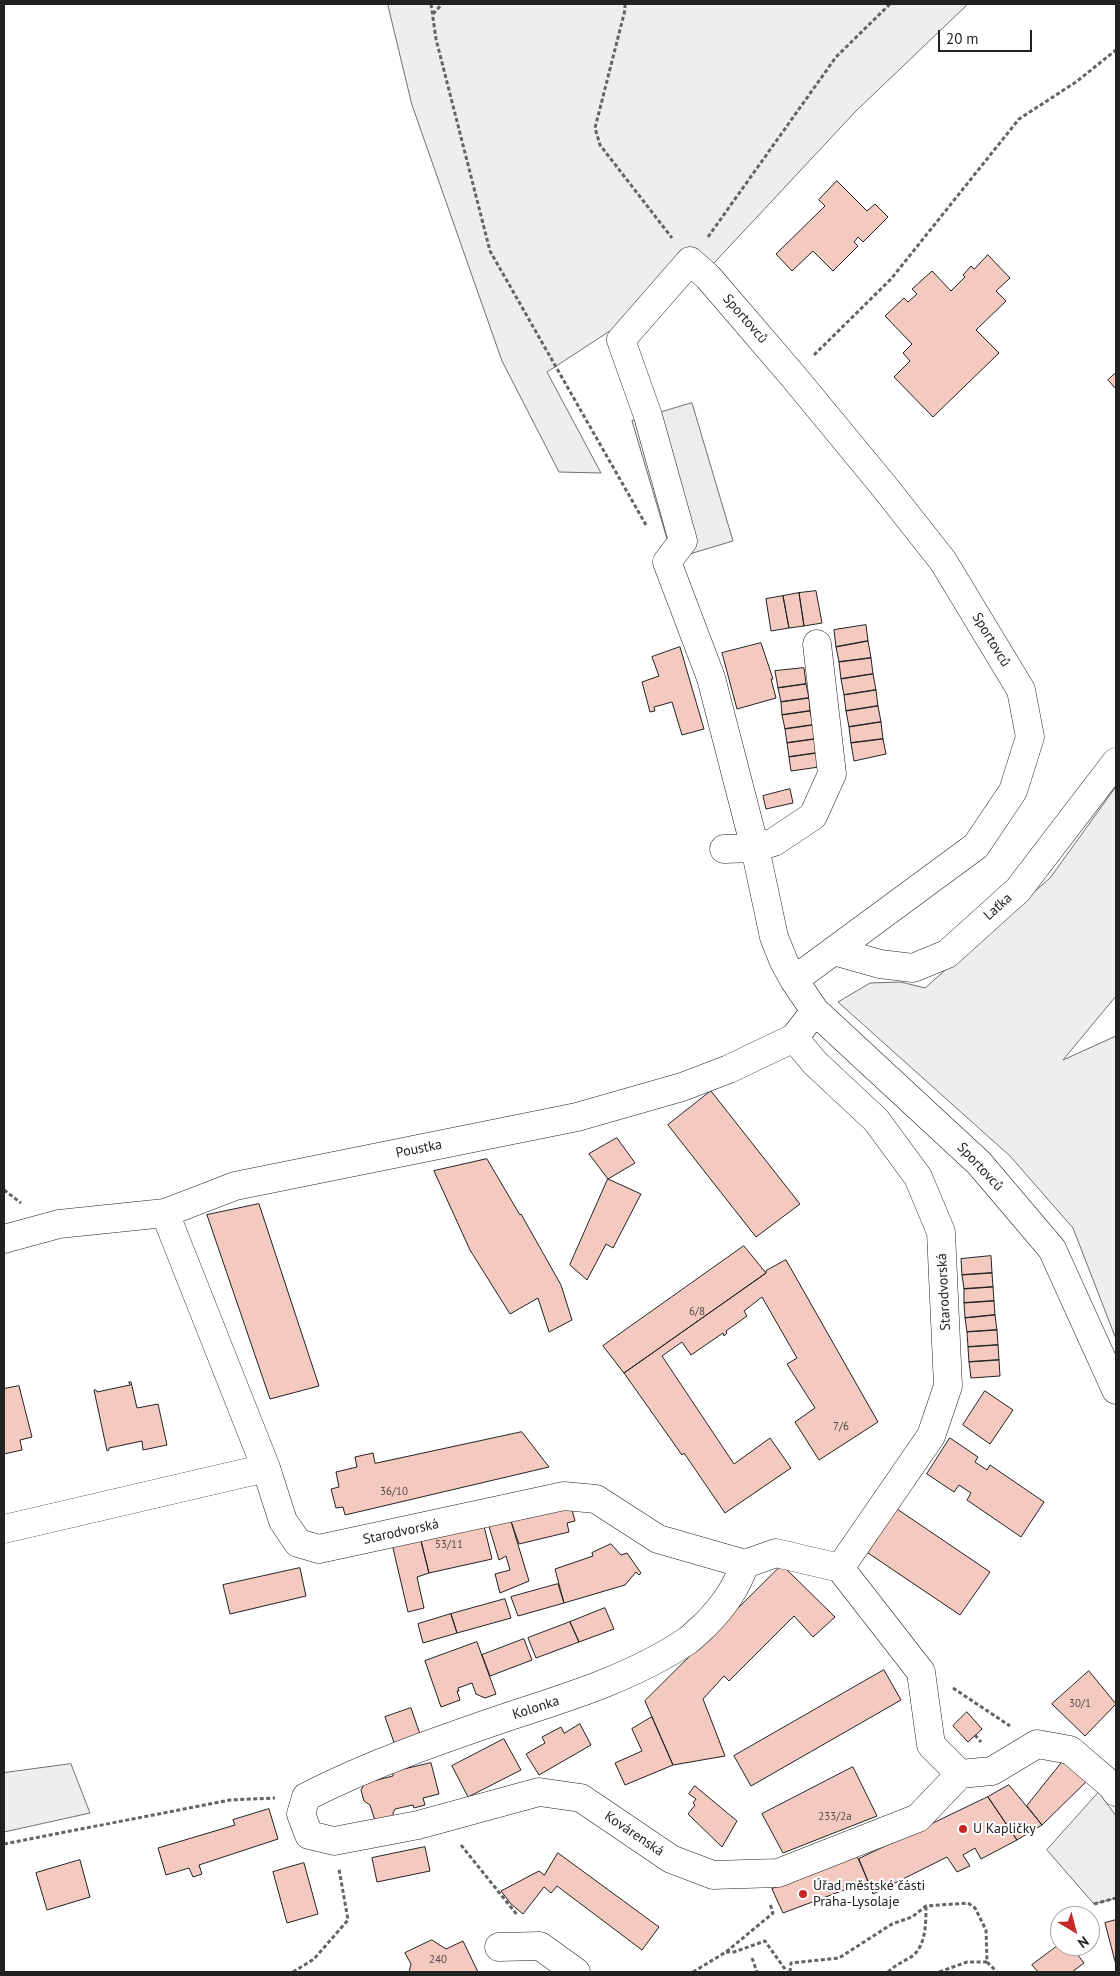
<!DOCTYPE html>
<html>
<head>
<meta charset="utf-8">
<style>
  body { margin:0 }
  #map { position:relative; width:1120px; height:1976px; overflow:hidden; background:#fff; font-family:"PT Sans",sans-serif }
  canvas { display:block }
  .frame { position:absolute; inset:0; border:5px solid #222; pointer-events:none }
  .north { position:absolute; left:1050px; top:1906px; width:50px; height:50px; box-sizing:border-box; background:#fff; border:1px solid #a7a7a7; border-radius:50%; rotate:143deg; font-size:14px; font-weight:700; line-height:20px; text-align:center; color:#222 }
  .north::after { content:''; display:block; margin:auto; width:18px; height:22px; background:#c62828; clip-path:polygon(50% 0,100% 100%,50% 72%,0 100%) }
  .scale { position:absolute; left:938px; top:30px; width:94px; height:22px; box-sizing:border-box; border:2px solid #222; border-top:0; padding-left:6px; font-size:15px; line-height:18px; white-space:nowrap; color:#222; -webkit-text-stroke:4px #fff; paint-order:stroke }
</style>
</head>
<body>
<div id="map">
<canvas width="1120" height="1976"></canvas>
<div class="frame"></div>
<div class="north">N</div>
<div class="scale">20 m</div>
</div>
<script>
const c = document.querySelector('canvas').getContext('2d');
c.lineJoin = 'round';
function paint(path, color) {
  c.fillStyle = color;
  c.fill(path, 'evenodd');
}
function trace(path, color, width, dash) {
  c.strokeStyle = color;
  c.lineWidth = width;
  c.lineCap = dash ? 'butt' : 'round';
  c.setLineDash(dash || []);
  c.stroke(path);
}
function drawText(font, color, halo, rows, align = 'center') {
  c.font = font + ' "PT Sans",sans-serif';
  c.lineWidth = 4;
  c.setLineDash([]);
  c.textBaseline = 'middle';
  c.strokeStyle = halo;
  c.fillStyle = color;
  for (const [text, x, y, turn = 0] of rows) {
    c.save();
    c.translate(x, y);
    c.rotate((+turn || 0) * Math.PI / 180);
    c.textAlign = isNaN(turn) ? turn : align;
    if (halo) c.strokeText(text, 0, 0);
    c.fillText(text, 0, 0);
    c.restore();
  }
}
const green = new Path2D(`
  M388,4H968L856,111L714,263L547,372L601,473L559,472L502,361L412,105Z
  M1116,787V996L1063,1060L1116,1036V1339L1073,1228L1010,1156L838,1002L870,983L901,982L925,988L1050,878Z
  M71,1764L90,1813L4,1832V1773Z`);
paint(green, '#eee');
trace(green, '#6f6f6f', 1);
const parking = new Path2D(`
  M692,403L733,541L673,559L632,421Z
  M1099,1792L1116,1816V1898L1094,1904L1047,1850Z`);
paint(parking, '#ededed');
trace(parking, '#6f6f6f', 1);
const building = new Path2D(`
  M837,181L867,211L875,204L888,217L863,242L858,237L854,242L858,246L833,271L813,251L792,271L776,254L825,206L819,200Z
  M988,255L1010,278L996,291L1006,301L976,330L999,353L933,417L894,377L910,361L903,353L912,344L885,316L904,298L908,302L917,294L912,289L932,271L951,291L965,277L963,275L971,266L974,269Z
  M1116,373V389L1108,380Z
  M816,591L822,623L804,626L799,593Z
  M799,593L804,626L789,628L783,596Z
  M783,596L789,628L771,631L766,599Z
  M866,625L868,641L836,647L834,630Z
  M868,641L871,658L839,662L836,647Z
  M761,643L773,679H771L776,698L737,709L722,653Z
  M680,647L704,729L682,735L672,702L654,707L655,711L650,712L642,682L659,676L652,657Z
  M871,658L873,674L841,679L839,662Z
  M804,668L806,684L778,688L775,671Z
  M873,674L876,690L844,695L841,679Z
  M806,684L809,698L781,702L778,688Z
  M876,690L878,706L846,711L844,695Z
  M809,698L810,711L782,715L781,702Z
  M878,706L881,722L849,727L846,711Z
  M810,711L813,725L785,729L782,715Z
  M881,722L883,739L851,743L849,727Z
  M813,725L815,739L787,743L785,729Z
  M815,739L817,753L789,757L787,743Z
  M883,739L886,754L854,761L851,743Z
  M817,753L819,767L791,771L789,757Z
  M790,789L793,803L766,809L763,796Z
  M711,1091L800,1204L756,1237L668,1125Z
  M617,1138L635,1163L608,1179L589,1154Z
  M487,1159L520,1215L521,1214L561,1285L572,1320L549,1332L538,1298L510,1314L470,1250L434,1171Z
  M608,1179L641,1194L613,1248L606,1244L587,1280L570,1265Z
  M259,1204L319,1386L270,1399L207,1215Z
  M744,1246L766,1273L624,1373L603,1346Z
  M991,1256L992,1273L962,1275L961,1259Z
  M786,1260L878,1422L819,1460L795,1422L815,1408L787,1364L797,1358L762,1297L744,1311L747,1316L726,1331L727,1333L724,1336L723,1333L691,1355L682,1342L662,1356L734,1464L770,1438L791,1468L725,1513L684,1453L682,1455L624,1373L766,1273V1271Z
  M992,1273L993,1287L964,1289L962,1275Z
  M993,1287L994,1301L964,1303V1289Z
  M994,1301L995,1315L965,1318L964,1303Z
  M995,1315L997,1330L967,1332L965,1318Z
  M997,1330L998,1345L968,1347L967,1332Z
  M998,1345L999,1360L969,1362L968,1347Z
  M999,1360L1000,1376L971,1378L969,1362Z
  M129,1382H131L137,1408L158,1404L167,1445L143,1450L142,1441L109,1448V1450L107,1451L94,1390H96L97,1392L130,1385Z
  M19,1386L32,1437L20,1440L22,1450L4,1454V1389Z
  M985,1391L1013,1410L990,1444L963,1425Z
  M522,1432L549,1467L345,1515L343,1507L336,1508L331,1489L339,1487L336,1472L357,1467L355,1457L373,1453L375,1463Z
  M950,1438L978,1457L975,1462L987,1470L990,1465L1044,1502L1021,1537L967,1500L971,1493L959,1485L954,1492L927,1474Z
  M571,1506L575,1521L567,1523L569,1532L519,1544L510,1518Z
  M897,1509L990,1572L960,1615L868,1553Z
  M510,1518L529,1581L500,1593L495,1574L510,1570L506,1556L499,1560L488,1523Z
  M483,1522L492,1559L429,1573L420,1537Z
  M420,1537L429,1573L417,1577L424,1608L408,1612L392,1544Z
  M611,1544L621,1555L627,1553L641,1573L639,1575L636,1572L625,1585L564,1603L555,1569L593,1556L592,1553Z
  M782,1565L835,1617L813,1637L794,1616L729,1681L724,1676L703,1699L725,1756L673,1765L645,1701Z
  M300,1568L306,1596L230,1614L223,1585Z
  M558,1584L564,1603L518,1616L511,1597Z
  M505,1599L511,1618L457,1633L451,1614Z
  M605,1608L614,1629L579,1642L570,1622Z
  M451,1614L457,1633L423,1643L418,1624Z
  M570,1622L579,1642L536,1658L528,1638Z
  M524,1639L532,1660L490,1676L482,1655Z
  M477,1642L496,1694L485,1698L476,1694L472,1683L458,1688L459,1691H457L460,1700L441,1707L425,1661Z
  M884,1670L901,1700L751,1786L734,1756Z
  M1089,1671L1116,1704L1085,1736L1052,1704Z
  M411,1708L422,1740L396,1748L385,1717Z
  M967,1712L982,1729L968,1742L953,1726Z
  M652,1717L673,1765L625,1785L615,1763L642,1751L632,1729Z
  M580,1724L591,1745L539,1775L526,1754L545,1743L542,1737L561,1727L564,1733Z
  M504,1739L521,1770L468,1797L452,1766Z
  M1067,1756L1090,1778L1042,1825L1027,1806Z
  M431,1763L439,1794L423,1798L425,1805L414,1808L413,1805L395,1809L393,1813L394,1820L376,1824L370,1805L364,1801L361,1790L365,1783L393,1776V1772Z
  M853,1767L877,1816L783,1853L762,1814Z
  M1009,1785L1042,1825L1017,1840L988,1797Z
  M695,1786L737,1821L722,1847L688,1814L695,1805L693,1803L696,1799L689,1794Z
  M988,1797L1017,1840L981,1859L975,1848L963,1855L970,1866L957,1872L947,1857L873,1894L859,1859Z
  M269,1809L278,1839L199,1865L202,1874L193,1877L189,1868L166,1875L158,1848L235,1825L233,1820Z
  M425,1847L430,1871L377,1882L372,1858Z
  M558,1853L659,1927L642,1950L557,1886L551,1893L544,1887L523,1914L511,1904L501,1891L539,1871L544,1875Z
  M857,1856L868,1881L783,1913L772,1889Z
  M80,1860L90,1897L47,1910L36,1873Z
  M304,1863L318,1914L287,1923L273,1872Z
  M1116,1920V1965L1105,1923Z
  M432,1940L446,1949L463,1941L478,1972H409L411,1964L405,1953Z
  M1060,1944V1946H1071L1084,1963L1072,1972H1038L1032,1965Z`);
paint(building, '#f3c9c0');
trace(building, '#222', 1);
const minor = new Path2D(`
  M724,849L755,848L774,842L813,816L832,774L817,644
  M834,951L880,964L913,968L947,954L1018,890L1116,762
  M794,980L976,846L1013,791L1030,737L1021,690L943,561L883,485L793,376L708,277L690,261L621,340L648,416L683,541L667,562L711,678L755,848L774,937L784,962L794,980L815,1011L979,1163L1052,1249L1116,1390
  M794,1038L815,1063L876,1120L918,1177L941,1232L948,1386L931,1436L840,1568
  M165,1213L266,1468L283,1521L298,1543L319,1549L564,1496L596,1499L658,1539L745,1564L776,1553L840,1568L921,1672L931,1745L960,1774
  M4,1239L59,1224L165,1213L235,1186L577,1117L682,1087L729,1069L794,1038L815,1011
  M4,1529L266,1468
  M745,1564C735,1590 724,1606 704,1626C698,1631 693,1637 687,1641C635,1676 572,1696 513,1715C443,1739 372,1763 306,1797L301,1814L309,1835L334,1841L418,1825L539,1792L581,1798L671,1859L713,1875L778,1873L918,1818L960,1774
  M960,1774L992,1771L1037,1744L1070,1750L1112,1786L1116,1792
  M499,1947L540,1946L576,1972`);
trace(minor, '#222', 29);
trace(new Path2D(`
  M431,4L436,39L490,251L646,525
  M625,4V10L595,128L600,145L672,238
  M433,14L442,4
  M708,237L836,57L890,4
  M814,355L891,279L1019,119L1076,82L1116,50
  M4,1190L21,1203
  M953,1688L1010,1726
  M975,1735L981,1742
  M4,1844L230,1800L275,1798
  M461,1845L518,1916
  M1094,1904L1116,1898
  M726,1952H734L765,1941L787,1972
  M752,1958L757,1972
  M987,1962L997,1972
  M293,1972L314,1959L348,1920L339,1869
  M693,1972L726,1952L773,1913L770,1904
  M790,1972L791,1963L839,1958L892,1924L912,1917L926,1906L968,1903L975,1908L986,1930L987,1962H967L939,1972
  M888,1972C895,1965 903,1962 911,1957C926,1947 926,1923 926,1906`), '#646464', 3, [4, 2.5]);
trace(minor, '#fff', 28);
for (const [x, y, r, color] of [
  [963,1829,5,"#c62828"],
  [803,1894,5,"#c62828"]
]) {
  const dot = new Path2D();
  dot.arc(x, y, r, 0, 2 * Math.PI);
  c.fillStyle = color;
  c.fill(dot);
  trace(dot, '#fff', 2);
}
drawText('11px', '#564c4a', null, [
  ["6/8",697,1312],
  ["7/6",841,1427],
  ["36/10",394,1492],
  ["53/11",449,1545],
  ["30/1",1080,1704],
  ["233/2a",835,1817],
  ["240",438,1960]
]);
drawText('14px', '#222', '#fff', [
  ["Sportovců",745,319,49],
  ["Sportovců",991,640,59],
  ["Laťka",998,907,-42],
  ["Poustka",419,1149,-11],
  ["Sportovců",980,1167,47],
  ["Starodvorská",944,1292,-93],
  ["Starodvorská",401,1532,-12],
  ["Kolonka",536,1708,-18],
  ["Kovárenská",634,1834,34]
]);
drawText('14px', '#222', '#fff', [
  ["U Kapličky",973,1829],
  ["Úřad městské části",813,1886],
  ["Praha-Lysolaje",813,1902]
], 'left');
</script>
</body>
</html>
